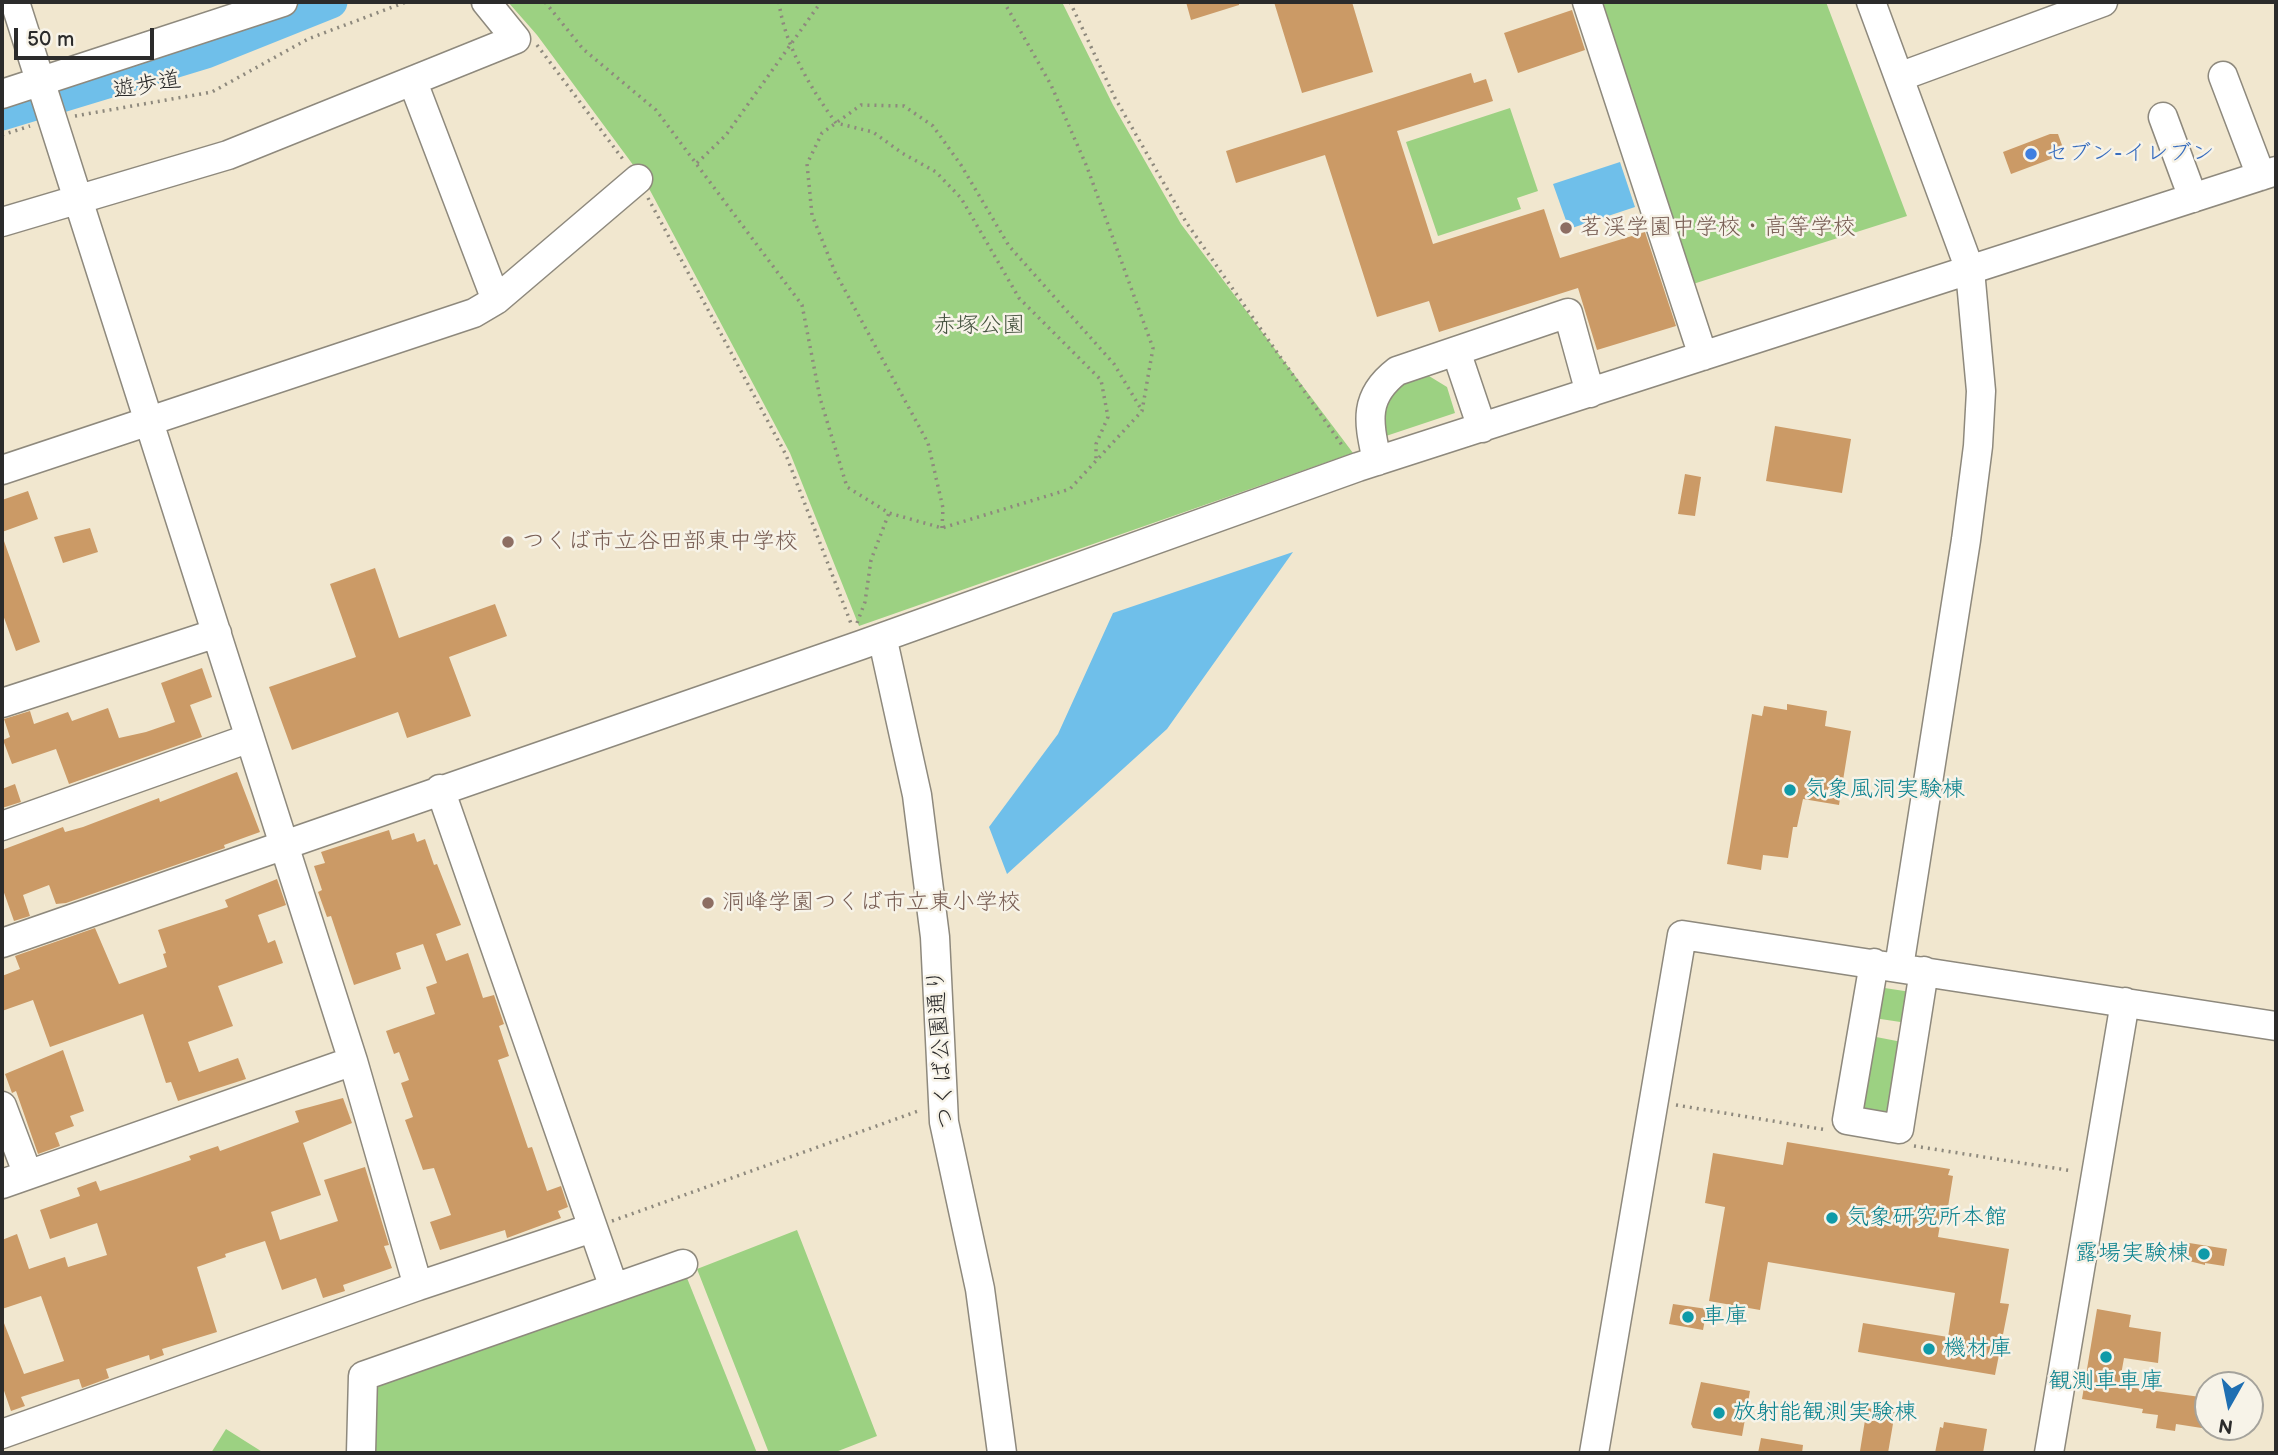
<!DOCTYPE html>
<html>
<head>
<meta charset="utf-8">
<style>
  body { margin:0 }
  #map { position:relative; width:2278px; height:1455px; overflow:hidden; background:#f1e7cf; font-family:"Balsamiq Sans",sans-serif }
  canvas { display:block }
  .frame { position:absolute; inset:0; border:4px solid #2b2b2b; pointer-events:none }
  .north { position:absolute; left:2194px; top:1371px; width:70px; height:70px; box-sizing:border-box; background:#f7f3e8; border:2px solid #a5a39c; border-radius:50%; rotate:189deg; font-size:19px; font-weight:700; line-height:28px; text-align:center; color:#2b2b2b }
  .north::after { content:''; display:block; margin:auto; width:24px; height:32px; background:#1f6fb2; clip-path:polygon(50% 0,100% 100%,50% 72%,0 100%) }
  .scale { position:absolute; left:14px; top:28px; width:140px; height:32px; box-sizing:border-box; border:4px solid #2b2b2b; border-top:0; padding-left:9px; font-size:21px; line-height:24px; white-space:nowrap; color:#2b2b2b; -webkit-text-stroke:5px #f7f3e8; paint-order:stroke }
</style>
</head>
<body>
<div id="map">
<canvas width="2278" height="1455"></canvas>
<div class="frame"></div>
<div class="north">N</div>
<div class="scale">50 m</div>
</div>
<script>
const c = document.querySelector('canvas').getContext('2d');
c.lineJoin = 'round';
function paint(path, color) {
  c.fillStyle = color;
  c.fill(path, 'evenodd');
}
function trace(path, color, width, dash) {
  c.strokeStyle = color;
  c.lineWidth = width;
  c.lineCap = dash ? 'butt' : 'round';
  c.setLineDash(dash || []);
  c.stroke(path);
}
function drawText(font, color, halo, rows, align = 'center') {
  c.font = font + ' "Balsamiq Sans","Klee One",sans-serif';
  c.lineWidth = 5;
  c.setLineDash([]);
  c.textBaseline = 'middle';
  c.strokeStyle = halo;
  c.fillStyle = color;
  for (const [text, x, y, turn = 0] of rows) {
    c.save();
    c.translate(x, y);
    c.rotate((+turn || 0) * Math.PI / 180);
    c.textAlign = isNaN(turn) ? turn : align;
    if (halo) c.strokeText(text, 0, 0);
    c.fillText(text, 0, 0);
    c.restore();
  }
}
paint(new Path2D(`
  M508,2H1062L1113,105L1181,224L1353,453L859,626L790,453L645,181L537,35Z
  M1595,2H1826L1907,216L1693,284Z
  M1510,108L1538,191L1517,198L1521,209L1438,236L1406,142Z
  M1429,376L1447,387L1455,413L1383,437L1379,402L1389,388Z
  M1878,987L1911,992L1907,1023L1874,1018Z
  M1871,1036L1902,1042L1890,1114L1858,1110Z
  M797,1230L877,1436L833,1453H769L697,1269Z
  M683,1268L757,1453H372L374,1378Z
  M226,1429L264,1453H211Z`), '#9cd182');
paint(new Path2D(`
  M1620,162L1635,207L1569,229L1553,184Z
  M1293,552L1167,729L1007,874L989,827L1058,734L1113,613Z`), '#6fbfea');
trace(new Path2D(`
  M2,114L206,52L331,2`), '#6fbfea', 33);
paint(new Path2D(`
  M1186,2H1239V5L1191,20Z
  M1274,2H1352L1373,72L1302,93Z
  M1572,10L1585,50L1518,73L1504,33Z
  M1471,73L1474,83L1486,79L1493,101L1397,131L1433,244L1544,209L1560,258L1645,232L1676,326L1597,350L1578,288L1439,332L1429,301L1377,317L1325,155L1236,183L1226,151Z
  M2050,134H2058L2063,148L2056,150L2059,156L2011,174L2003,152Z
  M1775,426L1851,439L1842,493L1766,481Z
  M1685,474L1701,477L1695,516L1678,514Z
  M28,491L38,519L2,532V500Z
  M90,528L98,552L63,563L54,537Z
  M4,541L40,642L16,651L2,612Z
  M375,568L399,638L495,604L507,636L449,657L471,716L407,738L398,712L292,750L269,687L356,657L330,584Z
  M202,668L212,697L190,705L202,737L69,784L56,749L12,764L3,740L10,737L4,719L30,711L34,724L68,712L72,721L108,708L119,738L146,732L175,722L161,683Z
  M1787,704L1827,711L1825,726L1851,731L1839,805L1803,799L1797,827H1793L1788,858L1763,855L1761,870L1727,864L1752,714L1762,716L1764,706L1787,710Z
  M237,772L260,832L224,845L225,848L66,903L56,904L49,885L23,895L30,916L14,921L2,887V850L63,827L65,832L83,827L159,798L160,802Z
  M15,784L21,802L2,808V789Z
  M389,830L392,840L414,833L417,842L425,839L434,865L437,864L461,925L436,934L446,961L468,953L483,998L494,995L504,1024L499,1026L509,1056L498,1060L528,1148L532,1147L547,1191L561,1186L568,1207L558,1211L561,1218L507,1238L505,1230L440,1250L430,1222L451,1215L434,1168L423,1170L405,1120L413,1117L401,1083L409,1080L399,1052L394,1054L386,1031L435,1014L426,987L437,983L423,944L396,953L401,969L354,985L331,916L327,917L318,892L322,890L314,866L325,863L321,852Z
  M277,879L286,905L258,915L268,943L275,940L283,963L218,986L233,1026L188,1042L199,1072L238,1058L246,1079L178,1101L171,1082L166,1083L143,1014L50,1047L33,1000L2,1011V976L20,969L15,956L95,928L119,984L167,967L163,954L166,953L158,930L228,907L225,900Z
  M63,1050L84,1111L70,1116L74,1126L55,1133L60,1146L38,1154L16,1091L12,1093L5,1074Z
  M343,1098L352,1123L303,1143L321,1195L271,1212L280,1240L338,1221L324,1180L365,1167L389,1245L384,1246L392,1268L343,1285L345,1291L323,1298L316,1278L282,1290L265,1241L225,1254L226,1257L197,1267L217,1332L162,1349L164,1355L150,1360L149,1355L106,1369L109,1378L82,1388L79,1379L74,1380L21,1397L25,1406L11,1411L2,1385V1318L24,1374L64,1361L41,1296L2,1309V1240L17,1234L29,1269L65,1257L68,1267L107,1255L97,1223L50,1239L40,1210L80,1196L77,1188L96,1181L100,1191L136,1179L191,1160L189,1156L218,1146L220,1151L299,1122L295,1111Z
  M1787,1142L1950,1169L1948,1175L1953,1176L1948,1207L1943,1206L1938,1237L2009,1249L2000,1303L2009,1304L1995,1375L1858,1352L1863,1323L1948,1337L1955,1293L1768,1262L1760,1310L1709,1301L1725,1207L1705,1203L1713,1153L1783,1165Z
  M2183,1242L2227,1249L2224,1266L2205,1263V1265L2181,1259Z
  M1673,1304L1707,1309L1703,1330L1669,1324Z
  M2097,1309L2131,1315L2129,1327L2161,1332L2158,1363L2124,1358L2119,1386L2208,1398V1429L2176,1424L2175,1431L2156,1428L2158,1415L2142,1413L2143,1409L2082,1399Z
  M1701,1382L1750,1391L1742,1436L1693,1428L1691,1424Z
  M1867,1408L1895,1412L1888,1453L1860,1451Z
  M1944,1422L1987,1429L1983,1453H1935L1940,1427L1943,1428Z
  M1761,1438L1803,1445L1802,1453H1758Z`), '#cb9a66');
const minor = new Path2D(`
  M1587,2L1703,356
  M1871,2L1970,270L1981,391L1978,446L1966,540L1899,967
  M2223,76L2261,176
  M1899,77L2103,2
  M413,82L496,300
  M2,94L283,2
  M2163,117L2193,198
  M2,222L228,155L516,39L486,2
  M1456,351L1482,428
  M1377,461C1369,423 1362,398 1397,371L1568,313L1590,393
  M2,470L474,313L496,300L638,179
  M884,645L917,795L935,937L944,1122L980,1289L1002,1453
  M2,703L217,633
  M440,789L614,1288
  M2,826L250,738
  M2,943L861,645L1358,467L2276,171
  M1874,963L1847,1120L1899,1129L1924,971
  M2,1106L28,1175
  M2,1184L353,1061
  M418,1286L592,1228
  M2,1434L418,1286L353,1061L15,2
  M361,1453L363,1376L683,1264
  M1594,1453L1682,935L2276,1026
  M2049,1453L2125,1002`);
trace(minor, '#8e897d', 31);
trace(new Path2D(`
  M545,2L583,49L656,110L802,305L820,398L847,487L889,513L942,528L1070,489L1142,411L1153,348L1087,167L1051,85L1004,2
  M779,2C784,44 811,89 836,123L873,132L902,153L936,172L961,198L1019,298L1101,380L1108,417L1096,444V460
  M1070,2L1115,98L1186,222L1344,448
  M537,45L625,162
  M75,116L212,92L308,39L406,2
  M2,135L30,126
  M697,163L726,135L821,2
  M648,198L786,455L852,626
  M942,528L943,508L928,443L835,272L812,215L807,164L822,133L861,105L904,106L933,126L961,165L1009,246L1114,364L1141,409
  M857,623L865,602L871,560L889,513
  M1676,1105L1827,1130
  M1914,1146L2073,1171
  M612,1221L921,1110`), '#8e897d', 3.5, [2, 5]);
trace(minor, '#fff', 28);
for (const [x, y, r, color] of [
  [2031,154,7,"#3f7fe0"],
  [1566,228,7,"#8d6e63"],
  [508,542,7,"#8d6e63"],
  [1790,790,7,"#0f9aa8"],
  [708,903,7,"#8d6e63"],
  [1832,1218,7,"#0f9aa8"],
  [2204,1254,7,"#0f9aa8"],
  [1688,1317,7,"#0f9aa8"],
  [1929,1349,7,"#0f9aa8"],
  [2106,1357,7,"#0f9aa8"],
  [1719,1413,7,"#0f9aa8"]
]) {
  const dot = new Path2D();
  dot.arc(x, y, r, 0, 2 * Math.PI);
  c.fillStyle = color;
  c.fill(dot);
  trace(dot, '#f7f3e8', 2.5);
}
drawText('23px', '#2b2b2b', '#f7f3e8', [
  ["遊歩道",147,86,-10],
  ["つくば公園通り",942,1049,-94]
]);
drawText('23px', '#366cbe', '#f7f3e8', [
  ["セブン-イレブン",2045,154]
], 'left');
drawText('23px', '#785e54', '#f7f3e8', [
  ["茗渓学園中学校・高等学校",1580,228],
  ["つくば市立谷田部東中学校",522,542],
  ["洞峰学園つくば市立東小学校",722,903]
], 'left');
drawText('23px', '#475441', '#f7f3e8', [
  ["赤塚公園",979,326]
]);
drawText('23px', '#0d838f', '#f7f3e8', [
  ["気象風洞実験棟",1804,790],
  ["気象研究所本館",1846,1218],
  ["露場実験棟",2190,1254,"right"],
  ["車庫",1702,1317],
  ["機材庫",1943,1349],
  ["観測車車庫",2106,1382,"center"],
  ["放射能観測実験棟",1733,1413]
], 'left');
</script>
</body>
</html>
